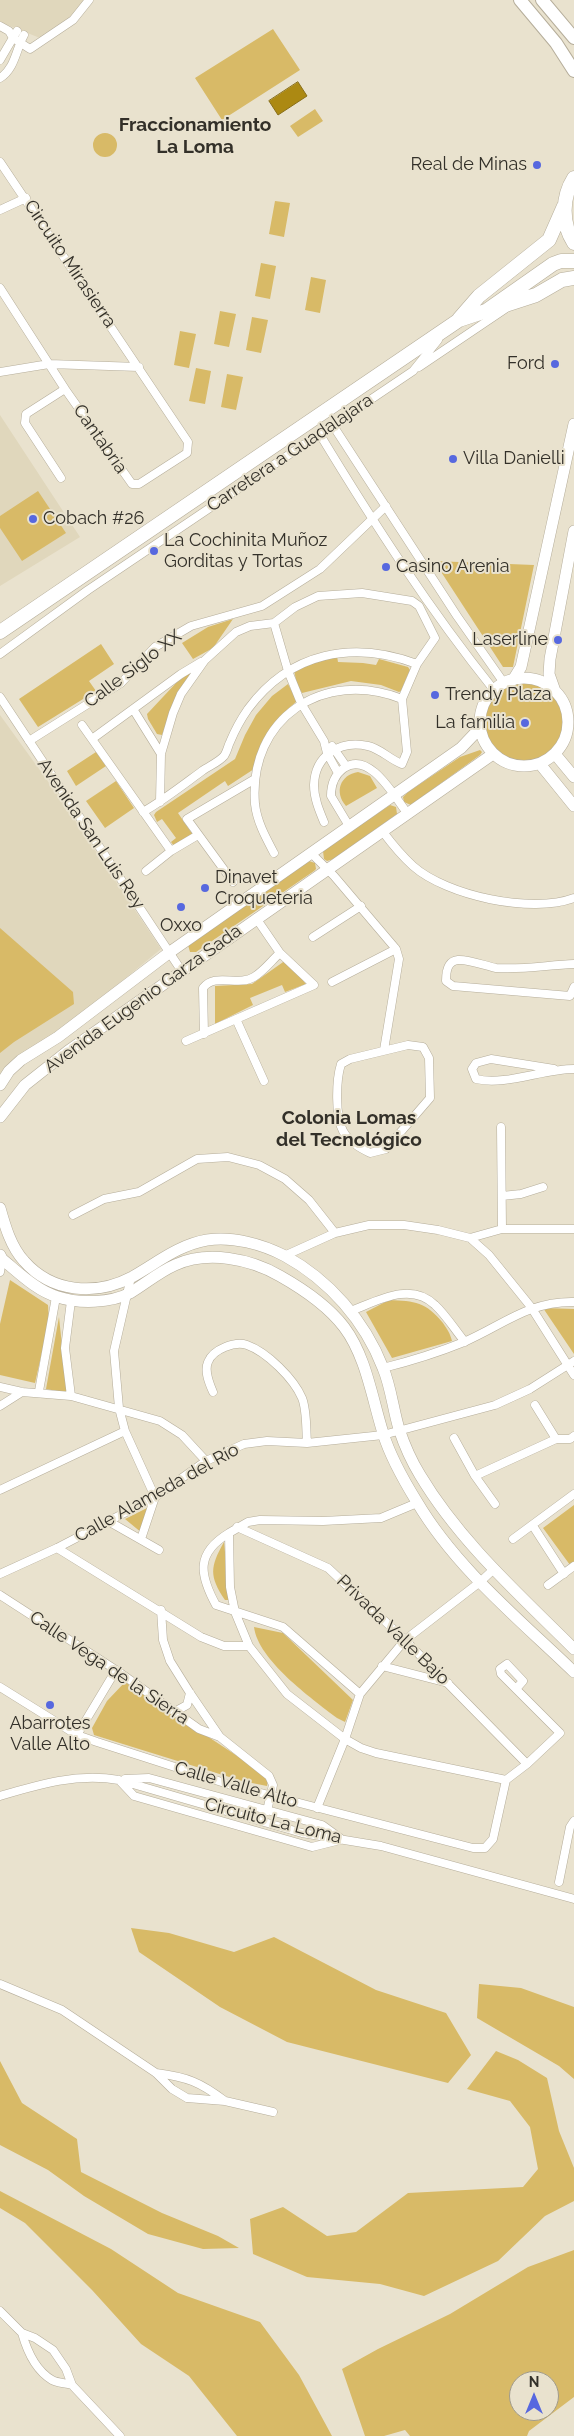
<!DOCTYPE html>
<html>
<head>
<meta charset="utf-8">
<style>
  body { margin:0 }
  #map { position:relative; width:574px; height:2436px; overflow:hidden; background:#e9e2ce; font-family:Raleway,sans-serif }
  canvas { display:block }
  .north { position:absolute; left:509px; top:2371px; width:50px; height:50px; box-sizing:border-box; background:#e9e2ce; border:1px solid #a09b8c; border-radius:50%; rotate:0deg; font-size:14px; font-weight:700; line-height:20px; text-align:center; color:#333029 }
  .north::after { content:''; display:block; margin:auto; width:18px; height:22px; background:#5768df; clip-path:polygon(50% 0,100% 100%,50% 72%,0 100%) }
</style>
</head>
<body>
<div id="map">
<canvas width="574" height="2436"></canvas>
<div class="north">N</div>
</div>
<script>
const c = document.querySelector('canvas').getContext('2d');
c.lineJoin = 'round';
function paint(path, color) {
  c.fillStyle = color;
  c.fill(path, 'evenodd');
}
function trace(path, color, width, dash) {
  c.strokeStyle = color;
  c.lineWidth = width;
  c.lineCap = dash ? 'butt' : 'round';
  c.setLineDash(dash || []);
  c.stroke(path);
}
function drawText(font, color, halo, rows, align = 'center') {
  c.font = font + ' Raleway,sans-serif';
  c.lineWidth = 4;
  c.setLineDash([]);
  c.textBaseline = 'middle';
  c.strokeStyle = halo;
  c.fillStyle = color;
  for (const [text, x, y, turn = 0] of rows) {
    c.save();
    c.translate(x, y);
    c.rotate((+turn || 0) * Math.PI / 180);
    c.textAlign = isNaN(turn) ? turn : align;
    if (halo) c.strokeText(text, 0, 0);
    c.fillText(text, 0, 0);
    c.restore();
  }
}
paint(new Path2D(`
  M0,0H86L70,18L40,38L0,22Z
  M0,415L80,537L0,586Z
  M0,715L60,798L161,949L0,1081Z`), '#e0d7bc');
paint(new Path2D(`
  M273,29L300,70L222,120L195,78Z
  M315,109L323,121L298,137L290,126Z
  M93 145a12 12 0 1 1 24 0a12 12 0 1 1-24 0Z
  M275,201L290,203L284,237L269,234Z
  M261,263L276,266L270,299L255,296Z
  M311,277L326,280L320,313L305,310Z
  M220,311L236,314L229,347L214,344Z
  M252,317L268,320L261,353L246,350Z
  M180,331L196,334L189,368L174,365Z
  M196,368L211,371L205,404L189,401Z
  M227,374L243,377L236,410L221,407Z
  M38,491L66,533L22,561L0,528V516Z
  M434,561L534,565L513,667H503Z
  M233,619L213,648L193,659L182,643L208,627Z
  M101,644L114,664L89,681L96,691L38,727L19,699Z
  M337,656L338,662L363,663L376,665L379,659L408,667L410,670L401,691L399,692L381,685L351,681L302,693L297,685L294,670L309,663Z
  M192,671L169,716L162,735L157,734L148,719L147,714L177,682Z
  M484 722a41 41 0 1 1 82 0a41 41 0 1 1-82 0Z
  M288,684L297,701C275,719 260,741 254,769L228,786L225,781L178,813L193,835L174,846L171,842L176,838L162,819L157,822L154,815L156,812L235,759L245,735L256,715L272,696Z
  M480,750L482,752L480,755L411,805L404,802L403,797L408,792L460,757Z
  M96,752L106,766L76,786L67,771Z
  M358,772L370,776L377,788L346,806C334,792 340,775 358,772Z
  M116,781L134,808L105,828L86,801Z
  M390,805L396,807L397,814L334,859L327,861L324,859L323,851L326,848Z
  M309,861L315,863L316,869L314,871L196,952H190L188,945Z
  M0,928L73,992L74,1004L14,1042L0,1053Z
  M286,960L306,984L285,992L282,985L250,998L253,1005L215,1024V986L252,984Z
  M10,1280L48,1305L49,1321L35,1383L0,1375V1324Z
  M389,1300C415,1301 426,1302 443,1323C447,1329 450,1333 452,1341L392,1358L366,1312Z
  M543,1308L574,1309V1354Z
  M59,1317L67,1393L46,1389Z
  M574,1505V1562L570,1565L543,1528Z
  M149,1507L142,1533L125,1519Z
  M224,1542L230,1600H225C209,1576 210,1567 224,1542Z
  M254,1627L283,1633L353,1700L345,1722L337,1718C311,1698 258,1660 254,1627Z
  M125,1682L257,1769L268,1779L267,1786L242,1781L94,1735L92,1728L107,1701Z
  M131,1928L169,1933L234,1952L274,1937L376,1990L446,2013L471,2055L448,2083L287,2042L220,2007L139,1952Z
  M479,1984L521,1988L574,2007V2079L559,2066L477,2018Z
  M496,2051L518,2060L547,2078L559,2131L574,2168V2201L545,2216L498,2261L424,2296L380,2284L307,2277L253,2254L250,2219L283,2207L327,2236L356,2232L408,2193L523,2187L538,2169L530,2127L510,2101L467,2089Z
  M0,2061L22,2103L77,2139L81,2172L162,2213L218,2236L239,2248L203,2249L148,2234L84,2196L48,2170L0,2145Z
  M0,2191L111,2249L178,2293L260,2322L299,2375L332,2436H237L189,2376L141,2344L92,2290L25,2223L0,2208Z
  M574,2250V2397L529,2431L527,2436H410L405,2430L384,2436H365L342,2369L378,2349L450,2314L528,2267ZM519,2381H549V2411H519Z`), '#d8ba67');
const water = new Path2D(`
  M298,82L307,96L278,115L269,101Z`);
paint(water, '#ac8912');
trace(water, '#886e19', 1);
const street = new Path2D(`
  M0,26L9,31L13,38L30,49L73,20L89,0
  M0,60L17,31
  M0,78C15,69 16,49 24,35
  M0,162L188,442L187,453L139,484H132L65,389L0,288
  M0,210L26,198
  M419,367L505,309
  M0,372L49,364L139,367
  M332,424L457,616L504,683
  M319,433C373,522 429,609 494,690
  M61,478L25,423L26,414L65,389
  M274,623L288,671L301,703L324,741L327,753L338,773
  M0,654L88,590L413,371L438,340
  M0,697L181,970
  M133,709L161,754
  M82,725L171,851
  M92,739L181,674L201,662
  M29,741L121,683L155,647L191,626L262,606L320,569L386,506
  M332,746L346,766
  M160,802L161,754L173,713L181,694L205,660L236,632L250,626L274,623L295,607L318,596L362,593L412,601L419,606L435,638L417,664L402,699L407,752L402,764C389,759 381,749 368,746C340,740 315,755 314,785C314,798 319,810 324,822
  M143,812C164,800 183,785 202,771C209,766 219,762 224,756C227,752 228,746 230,742C235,730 241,719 248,709C290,652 353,640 417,664
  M349,826L331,796C331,785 334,775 344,768C370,750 395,798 408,814
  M383,832C392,844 402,856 413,866C447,896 532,914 574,898
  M274,853C266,838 257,822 255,804C248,718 324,668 402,699
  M311,853L334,876L396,949L399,959L384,1050
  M146,871L171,851L198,835
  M233,882L187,819L255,779
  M313,937L361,906
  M574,964C548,965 523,970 496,968C486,966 468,959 458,960C447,961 446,972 446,981L453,986L570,996L574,987
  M332,982L396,949
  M236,1019L264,1081
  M204,1034L203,988C215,972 238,987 254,977C264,971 272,960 280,953
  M186,1041L314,985L280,953L256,918
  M408,1045L423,1047L429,1058L430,1098L386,1149L370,1153C360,1148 349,1142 343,1131C335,1116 336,1080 341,1064L350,1059Z
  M554,1069L491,1059L476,1063L472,1069L476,1079C505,1086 543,1069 574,1069
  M501,1127L502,1229
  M502,1196L521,1194L543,1187
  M73,1215L104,1199L139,1192L197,1159L228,1157L259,1165L285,1179L309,1200L335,1233
  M470,1238L502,1229H574
  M284,1256L335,1233L369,1225H404L438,1230L470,1238L489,1255L531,1307L574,1375
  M0,1272L2,1259
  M131,1277L114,1351L119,1408L125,1431L155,1497L141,1539
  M71,1301L65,1348L71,1396
  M351,1311C377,1301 411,1281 435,1305C446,1315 455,1330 465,1342
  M383,1368C411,1361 437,1353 464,1342C503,1325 529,1301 574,1302
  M0,1387L22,1392L71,1396L160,1421L182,1435L206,1461
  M39,1391L56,1297
  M213,1392C209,1383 204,1371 208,1362C213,1349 235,1341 247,1345C267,1352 294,1379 302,1398C307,1410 306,1430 307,1443
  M535,1405L556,1439
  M0,1406L22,1392
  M454,1438L475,1476L495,1504
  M475,1476L556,1439H570L574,1436
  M0,1490L125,1431
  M417,1503L381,1518L323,1521L260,1520L248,1522L229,1533L230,1587L235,1612L249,1646L287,1694L345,1739L361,1748L376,1753L506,1780
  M108,1521L159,1550
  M533,1526L564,1574
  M237,1527L328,1568L405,1640L527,1764
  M229,1533C196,1553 199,1574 216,1605L283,1627L360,1694
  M513,1539L574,1494
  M57,1548L201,1637L224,1646H249
  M0,1574L57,1548L155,1497L206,1461L244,1444L267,1441L307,1443L383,1435L495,1405L530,1389L574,1361
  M548,1585L574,1566
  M0,1595L116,1670L199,1729L220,1737
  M161,1610L163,1640L170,1661L190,1693L220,1737L269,1776L273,1785L267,1811
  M382,1666L448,1683
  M0,1687L77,1735L97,1742L234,1786L473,1848H485L493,1839L506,1780L527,1764L560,1733L501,1674L500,1669L507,1664L523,1681L516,1689
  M176,1711L187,1705L190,1693
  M77,1735L116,1670
  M125,1779L149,1778L322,1825L340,1838
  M119,1780L134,1796L312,1847L340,1840
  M0,1796C40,1784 77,1773 119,1780L302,1833L381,1846L574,1899
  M317,1808L345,1739L360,1694L405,1640L480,1582L494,1569
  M559,1882L570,1827L574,1821
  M0,1984L62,2010L156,2073L172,2089L187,2098L225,2101L273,2112
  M156,2073C187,2077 200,2082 225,2101
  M0,2311L22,2333L35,2338L53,2350L66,2369L72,2385L120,2436
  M22,2333C27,2351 35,2370 52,2380C57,2383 66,2383 72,2385`);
const secondary = new Path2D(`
  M480 722a44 44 0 1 1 88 0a44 44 0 1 1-88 0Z
  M513,680L521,667L574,424
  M555,691L549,674L550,659L574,531
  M555,754L574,777
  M540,764L574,806
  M0,1085L9,1071L21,1060L58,1037L170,952L461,748L480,728
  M0,1117L25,1085L68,1051L493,754
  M0,1208C5,1226 11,1247 24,1261C52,1293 96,1296 132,1277C157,1263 178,1245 207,1240C232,1236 262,1244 285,1256C329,1280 365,1321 383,1368C391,1387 393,1409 399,1429C404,1444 412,1462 420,1475C460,1542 520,1595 574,1649
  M0,1255L2,1259C19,1273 37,1291 58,1297C79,1304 111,1303 130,1293C145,1284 159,1272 175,1265C208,1250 251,1259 280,1276C303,1289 328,1306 344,1327C366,1356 372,1398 383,1433C390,1456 404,1481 417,1502C456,1568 519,1619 574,1672`);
const primary = new Path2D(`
  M520,0L556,43L574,71
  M542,0L574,38`);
const highway = new Path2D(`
  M574,178C562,197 561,223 574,243
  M496,308L536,295L562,280L574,278
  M459,319L479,296L549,240L564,206
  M0,632L459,320L486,311L553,264L561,261H574`);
trace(street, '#b5ad9a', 9);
trace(secondary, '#b5ad9a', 12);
trace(primary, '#b5ad9a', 14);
trace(highway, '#b5ad9a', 15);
trace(street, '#fff', 8);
trace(secondary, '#fff', 11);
trace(primary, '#fff', 12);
trace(highway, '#fff', 14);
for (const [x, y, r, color] of [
  [537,165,5,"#5768df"],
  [555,364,5,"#5768df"],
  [453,459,5,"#5768df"],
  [33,519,5,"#5768df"],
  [154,551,5,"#5768df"],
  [386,567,5,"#5768df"],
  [558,640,5,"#5768df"],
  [435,695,5,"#5768df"],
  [525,723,5,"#5768df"],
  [205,888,5,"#5768df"],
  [181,907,5,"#5768df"],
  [50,1705,5,"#5768df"]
]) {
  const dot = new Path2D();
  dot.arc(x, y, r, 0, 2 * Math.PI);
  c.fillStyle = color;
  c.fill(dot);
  trace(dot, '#e9e2ce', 2);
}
drawText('18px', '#333029', '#e9e2ce', [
  ["Real de Minas",527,165,"right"],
  ["Ford",545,364,"right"],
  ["Villa Danielli",463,459],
  ["Cobach #26",43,519],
  ["La Cochinita Muñoz",164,541],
  ["Gorditas y Tortas",164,562],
  ["Casino Arenia",396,567],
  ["Laserline",548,640,"right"],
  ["Trendy Plaza",445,695],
  ["La familia",515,723,"right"],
  ["Dinavet",215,878],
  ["Croqueteria",215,899],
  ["Oxxo",181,926,"center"],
  ["Abarrotes",50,1724,"center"],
  ["Valle Alto",50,1745,"center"]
], 'left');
drawText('18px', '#333029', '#e9e2ce', [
  ["Circuito Mirasierra",70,264,56],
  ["Cantabria",100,439,55],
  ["Carretera a Guadalajara",290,453,-34],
  ["Calle Siglo XX",133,669,-37],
  ["Avenida San Luis Rey",91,834,56],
  ["Avenida Eugenio Garza Sada",143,999,-36],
  ["Calle Alameda del Río",157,1493,-29],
  ["Privada Valle Bajo",393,1630,44],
  ["Calle Vega de la Sierra",109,1668,34],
  ["Calle Valle Alto",236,1785,16],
  ["Circuito La Loma",273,1821,14]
]);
drawText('bold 19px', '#333029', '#e9e2ce', [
  ["Fraccionamiento",195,125],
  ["La Loma",195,147],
  ["Colonia Lomas",349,1118],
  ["del Tecnológico",349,1140]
]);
</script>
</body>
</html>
